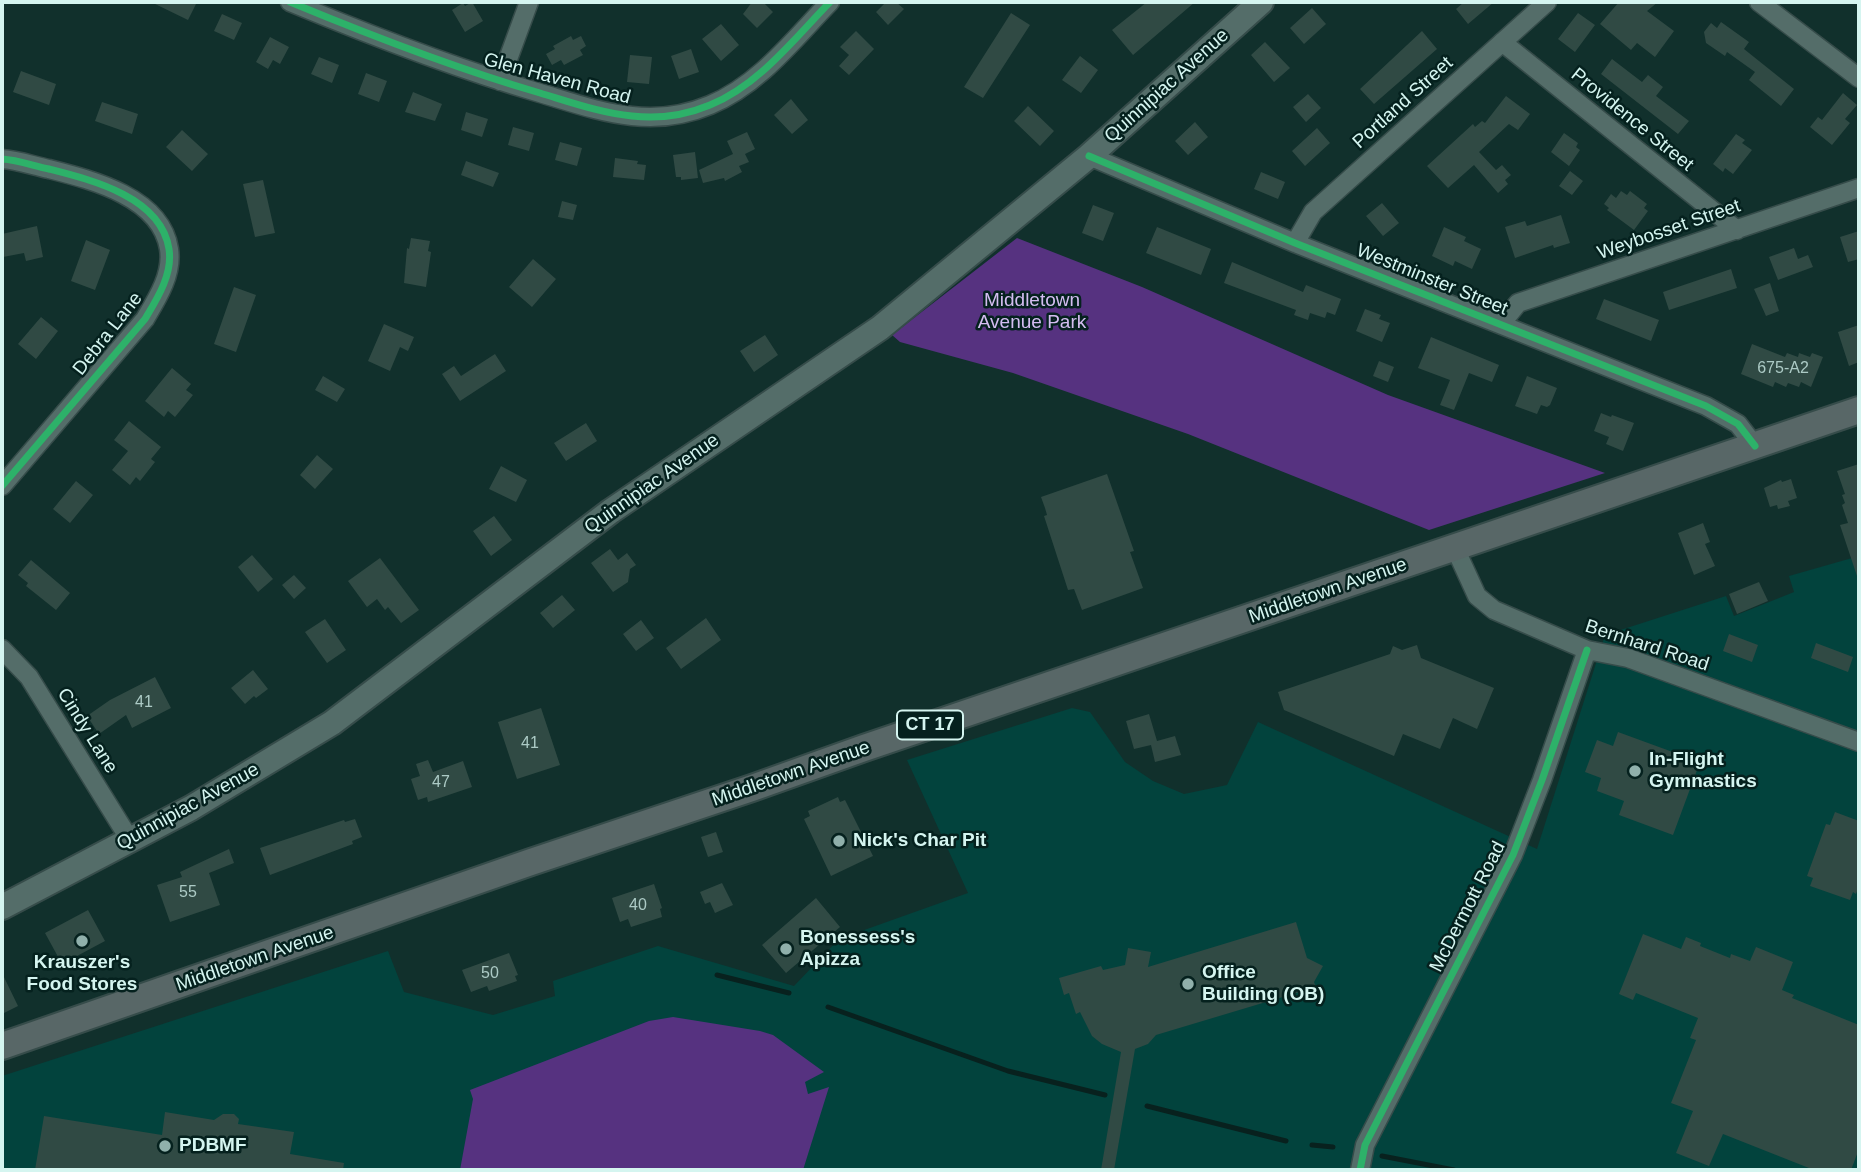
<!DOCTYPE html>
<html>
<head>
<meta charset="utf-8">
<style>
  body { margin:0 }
  #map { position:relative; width:1861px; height:1172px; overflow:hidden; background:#11302c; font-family:Helvetica,sans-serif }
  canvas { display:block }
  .frame { position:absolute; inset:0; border:4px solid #d5f5f0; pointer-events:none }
</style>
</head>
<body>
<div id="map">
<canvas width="1861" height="1172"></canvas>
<div class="frame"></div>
</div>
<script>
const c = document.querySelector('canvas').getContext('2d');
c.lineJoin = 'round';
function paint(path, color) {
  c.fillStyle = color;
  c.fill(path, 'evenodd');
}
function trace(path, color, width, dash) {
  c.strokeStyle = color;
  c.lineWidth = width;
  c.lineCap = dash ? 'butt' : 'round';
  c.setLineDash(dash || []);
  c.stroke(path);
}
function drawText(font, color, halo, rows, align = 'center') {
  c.font = font + ' Helvetica,sans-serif';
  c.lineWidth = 5;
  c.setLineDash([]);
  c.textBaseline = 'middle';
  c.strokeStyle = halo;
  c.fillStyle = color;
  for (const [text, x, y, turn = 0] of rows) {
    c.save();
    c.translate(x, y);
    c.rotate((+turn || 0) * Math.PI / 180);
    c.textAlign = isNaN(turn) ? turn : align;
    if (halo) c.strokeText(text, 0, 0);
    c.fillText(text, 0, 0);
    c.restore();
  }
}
paint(new Path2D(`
  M1859,556V1170H2V1076L388,951L404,992L493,1015L555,996L553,981L658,946L794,986L839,939L968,893L907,760L1072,708L1090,712L1125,762L1153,781L1184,794L1227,785L1258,722L1537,849L1605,635L1726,596L1734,616L1794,592L1789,576Z`), '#02433d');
paint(new Path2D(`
  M1017,238L1142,287L1388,395L1605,473L1429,530L1188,434L1013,373L900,342L892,335Z
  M673,1017L760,1031L773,1035L824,1072L805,1082L808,1094L829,1087L803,1170H460L473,1099L470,1090L649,1021Z`), '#563280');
trace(new Path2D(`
  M717,975L789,993
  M828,1007L1008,1071L1105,1095
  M1147,1106L1286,1141
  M1312,1145L1333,1147
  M1382,1156L1454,1170`), '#08211e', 5);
paint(new Path2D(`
  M151,2H197L188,20Z
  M472,2L483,21L465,32L452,10L463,3L465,6Z
  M752,2H763L773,12L757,28L743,14Z
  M886,2H896L904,9L888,25L876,12Z
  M1147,2H1195L1133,55L1112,30Z
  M1464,2H1494L1468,24L1456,9Z
  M1619,2H1658L1647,11L1674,31L1655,57L1637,43L1631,50L1600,24Z
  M1312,8L1326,24L1304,44L1290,28Z
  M1011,13L1030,25L983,98L964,87Z
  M1578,13L1595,25L1575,52L1558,39Z
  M222,14L242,23L234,40L214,31Z
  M1721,22L1749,42L1744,49L1794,89L1781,106L1749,80L1755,72L1727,52L1725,56L1706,43L1704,32L1711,23L1717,28Z
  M721,24L739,45L721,61L702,39Z
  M856,31L874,49L849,75L839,66L849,55L840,47Z
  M1422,31L1437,49L1374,104L1360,89Z
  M571,36L573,40L581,36L586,46L580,50L583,55L564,65L561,60L552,65L546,54L555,49L553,46Z
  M270,37L289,47L280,64L273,60L268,69L256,62Z
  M1265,42L1290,68L1274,82L1251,55Z
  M691,49L699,72L679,79L671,56Z
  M630,55L652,57L649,84L627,82Z
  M1080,56L1098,70L1081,93L1062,80Z
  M319,57L339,65L332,83L311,74Z
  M1612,59L1642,82L1648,75L1663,87L1656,96L1689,121L1678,134L1601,74Z
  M21,71L56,84L49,105L13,92Z
  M366,73L387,81L379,102L358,94Z
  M413,92L442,104L435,121L405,112Z
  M1843,93L1857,105L1845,119L1850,123L1832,145L1810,127L1818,117L1822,120Z
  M1308,94L1321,108L1306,122L1293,107Z
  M1506,96L1530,114L1518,130L1509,124L1479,152L1496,170L1502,165L1511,175L1505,180L1508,184L1498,193L1474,165L1448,188L1427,166L1473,124L1475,127L1482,121L1485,123Z
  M791,99L808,120L792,134L774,115Z
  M102,102L138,114L132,134L95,121Z
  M1028,106L1054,131L1040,146L1014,121Z
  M466,112L488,119L482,137L461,130Z
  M1195,122L1208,137L1188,155L1175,141Z
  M513,127L534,133L529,151L508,145Z
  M1317,128L1330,143L1305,166L1292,151Z
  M182,130L208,154L192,171L166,147Z
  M747,132L755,149L745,154L749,162L739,166L742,172L725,181L724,178L703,183L699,170L733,154L727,141Z
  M1564,133L1578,143L1576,147L1580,150L1569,166L1551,152Z
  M1736,134L1745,140L1742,143L1752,150L1733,174L1725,168L1723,172L1713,164Z
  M560,142L582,148L577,166L555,160Z
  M695,152L698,178L681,180V177H676L673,155Z
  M615,158L638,161L637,164L646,165L644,180L613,177Z
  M466,161L499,173L493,187L461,175Z
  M1570,171L1583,181L1572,195L1559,186Z
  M1261,172L1285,182L1278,199L1254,189Z
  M263,180L275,233L255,237L243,184Z
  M1621,191L1627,195L1630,191L1647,204L1644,208L1648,211L1634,230L1607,210L1609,208L1604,204L1611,194L1616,198Z
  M562,201L577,205L573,220L558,217Z
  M1382,203L1399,223L1383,236L1366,216Z
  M1093,205L1114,213L1103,241L1082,233Z
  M1561,215L1570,243L1554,248L1553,245L1515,258L1505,227L1525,221L1527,226Z
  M37,226L43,257L26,261L24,253L3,257L2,234Z
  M1157,227L1211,249L1201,275L1146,253Z
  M1444,227L1466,237L1464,241L1481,249L1472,269L1455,261L1453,266L1432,256Z
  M1859,231V259L1848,262L1840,237Z
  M411,238L430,241L428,251L431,252L426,287L404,283L407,248L409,249Z
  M86,240L110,250L95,290L71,281Z
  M1794,248L1798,259L1808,255L1813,267L1778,280L1769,257Z
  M533,259L556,279L532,307L509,287Z
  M1232,262L1303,292L1306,285L1341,299L1335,315L1327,312L1325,318L1310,313L1308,320L1294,315L1296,310L1224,283Z
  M1731,269L1737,288L1669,310L1663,292Z
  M1770,283L1779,311L1766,316L1754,289Z
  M234,287L256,295L236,352L214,344Z
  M1604,299L1659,320L1651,341L1596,319Z
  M1365,309L1381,315L1379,319L1390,323L1382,342L1356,331Z
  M41,317L58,331L36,359L18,344Z
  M384,324L414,337L408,351L400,347L390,371L368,361Z
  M1859,325V362L1849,366L1838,332Z
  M765,335L778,355L754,372L740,351Z
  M1431,337L1499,365L1492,382L1469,373L1454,410L1440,405L1450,380L1418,368Z
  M1752,344L1785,357L1787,353L1798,357L1799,353L1810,357L1812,353L1823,357L1811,387L1801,382L1799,387L1788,383L1786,387L1775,382L1773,387L1741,374Z
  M495,354L506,371L460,401L442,374L454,366L461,376Z
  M1379,361L1394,367L1388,382L1373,376Z
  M172,368L191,384L186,390L193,395L175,417L168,411L164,417L145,401Z
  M323,376L345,389L337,402L315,390Z
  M1527,376L1557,388L1550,405L1547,407L1541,405L1537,414L1515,406Z
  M1601,413L1611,417L1612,415L1634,423L1623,451L1606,444L1609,437L1594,431Z
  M129,421L161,447L151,459L155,462L140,481L136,477L130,485L112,470L128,451L114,440Z
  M586,423L597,441L566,461L554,443Z
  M317,455L333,469L315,489L300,475Z
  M1859,464V575L1857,576L1840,525L1848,523L1842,505L1845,503L1842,495L1845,494L1837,471Z
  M501,466L527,480L516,502L489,489Z
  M1107,474L1134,551L1130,552L1143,588L1082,610L1074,589L1068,590L1044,516L1047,515L1045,508L1041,497Z
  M1791,479L1797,498L1788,501L1790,506L1778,509L1777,505L1770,507L1764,488L1781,480L1782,482Z
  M76,481L93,495L70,523L53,509Z
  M494,516L512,540L491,556L473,531Z
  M1703,523L1710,542L1705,544L1715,566L1694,575L1678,533Z
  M610,549L618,560L627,553L636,565L630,569L628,582L613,592L591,563Z
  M252,555L273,579L258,592L238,567Z
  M380,558L419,610L401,623L388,607L385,610L377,599L367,607L348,581Z
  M31,560L70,593L56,610L26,586L28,583L18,575Z
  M294,575L306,588L294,599L282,585Z
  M1759,582L1768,601L1737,614L1729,594Z
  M562,595L575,610L553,628L540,613Z
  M706,618L721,640L681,669L666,648Z
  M325,619L346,650L327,663L305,632Z
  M641,620L654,638L636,651L623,634Z
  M1729,634L1758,645L1752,662L1723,651Z
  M1816,643L1853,657L1848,672L1811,658Z
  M1417,645L1421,658L1494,688L1477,729L1453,718L1440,749L1403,734L1394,756L1284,710L1278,692L1390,654L1393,646L1402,650Z
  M253,670L268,689L256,698L254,696L245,704L231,688Z
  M155,677L171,708L132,728L126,715L99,734L87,716L110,700Z
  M541,708L560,765L517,779L498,722Z
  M1149,714L1157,741L1175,736L1181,755L1155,762L1151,745L1134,749L1126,721Z
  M1618,732L1700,762L1673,835L1619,815L1624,801L1597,791L1601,778L1585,772L1597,740L1613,746Z
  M428,760L433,772L463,761L472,787L428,802L427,797L418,800L411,779L420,776L416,764Z
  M838,797L840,802L845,800L873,856L831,876L804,819L810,816L808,811Z
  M1835,812L1859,821V886L1856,894L1853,892L1850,900L1810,886L1813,878L1807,876L1826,824L1830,825Z
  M355,819L362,837L352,841L353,844L270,875L260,848L344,820L345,822Z
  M716,832L723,852L708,857L701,837Z
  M229,849L234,863L209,873L220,905L170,922L157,885L182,877L180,872Z
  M722,883L733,905L715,913L710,902L705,904L700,892Z
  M654,884L662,908L660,909L662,917L631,927L628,919L620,922L612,898Z
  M816,898L840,927L786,973L762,945Z
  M88,910L105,941L62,964L45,933Z
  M1296,922L1307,958L1323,966L1314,982L1316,987L1156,1035L1148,1044L1135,1049L1114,1170H1101L1121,1052L1102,1044L1092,1036L1080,1012L1076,1014L1069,993L1064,995L1059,978L1101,966L1103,970L1125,965L1128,948L1151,952L1148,967Z
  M1643,934L1681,949L1686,937L1701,943L1700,946L1730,958L1731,954L1750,961L1756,947L1793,962L1782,990L1794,995L1792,998L1859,1025V1149L1851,1170H1814L1723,1134L1709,1166L1676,1153L1693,1111L1671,1103L1696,1040L1690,1038L1698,1018L1636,993L1633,1000L1619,994Z
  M509,953L518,975L515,976L517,981L489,991L487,986L471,992L462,970Z
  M2,973L18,1006L2,1014Z
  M165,1112L214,1120L223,1114H234L239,1119L238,1124L294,1132L290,1154L344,1163L343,1170H35L44,1116L162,1135Z`), '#304a44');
const street = new Path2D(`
  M290,2C372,36 454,68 540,93C570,102 601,113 632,116C658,119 686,115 710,105C759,85 794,39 830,2
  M1759,2L1859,78
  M1502,42L1737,230
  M500,81L529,2
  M1089,156L1295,243L1706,406L1738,424L1755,446
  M2,159C18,160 34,166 49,169C92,180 161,197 169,249C173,274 157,299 145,319L2,486
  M1295,243L1313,212L1547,2
  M1501,324L1518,303L1859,188
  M1455,548L1477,596L1494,610L1587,650L1628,658L1859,742
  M2,649L29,677L130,840
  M1360,1170L1365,1145L1513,855L1542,780L1587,650`);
const secondary = new Path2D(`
  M2,907L191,808L332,723L611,511L880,328L1089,156L1261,2`);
const primary = new Path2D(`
  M2,1046L531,862L752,788L864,748L1859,410`);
trace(street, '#364c4a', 21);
trace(secondary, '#364c4a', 28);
trace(primary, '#364c4a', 30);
trace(street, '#546d69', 18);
trace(secondary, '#546d69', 24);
trace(primary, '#586767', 26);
trace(new Path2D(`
  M290,2C372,36 454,68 540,93C570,102 601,113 632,116C658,119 686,115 710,105C759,85 794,39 830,2
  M1089,156L1295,243L1706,406L1738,424L1755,446
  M2,159C18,160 34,166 49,169C92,180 161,197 169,249C173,274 157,299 145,319L2,486
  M1360,1170L1365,1145L1513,855L1542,780L1587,650`), '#2db169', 7);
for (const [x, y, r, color] of [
  [1635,771,7,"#90b0ab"],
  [839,841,7,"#90b0ab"],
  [82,941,7,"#90b0ab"],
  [786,949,7,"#90b0ab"],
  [1188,984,7,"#90b0ab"],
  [165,1146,7,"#90b0ab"]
]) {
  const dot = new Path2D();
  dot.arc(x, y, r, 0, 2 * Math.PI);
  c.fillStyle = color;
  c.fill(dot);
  trace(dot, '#05211e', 2.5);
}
drawText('16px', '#accac5', null, [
  ["675-A2",1783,369],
  ["41",144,703],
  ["41",530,744],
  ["47",441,783],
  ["55",188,893],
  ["40",638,906],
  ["50",490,974]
]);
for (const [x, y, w] of [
  [930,725,66]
]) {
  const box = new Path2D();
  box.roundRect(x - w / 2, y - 14.5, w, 29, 5);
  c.fillStyle = '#05211e';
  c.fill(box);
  trace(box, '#d5f5f0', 2);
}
drawText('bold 18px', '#d5f5f0', null, [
  ["CT 17",930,725]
]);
drawText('19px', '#d5f5f0', '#05211e', [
  ["Glen Haven Road",557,79,15],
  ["Quinnipiac Avenue",1167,86,-42],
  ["Portland Street",1403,103,-42],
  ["Providence Street",1632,120,39],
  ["Weybosset Street",1669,230,-19],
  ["Westminster Street",1432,280,22],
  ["Debra Lane",108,334,-52],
  ["Quinnipiac Avenue",652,484,-35],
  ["Middletown Avenue",1328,591,-19],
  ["Bernhard Road",1647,646,18],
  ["Cindy Lane",87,731,58],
  ["Middletown Avenue",791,774,-19],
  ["Quinnipiac Avenue",188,807,-29],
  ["McDermott Road",1468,907,-63],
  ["Middletown Avenue",255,959,-19]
]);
drawText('19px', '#d4bdf1', '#05211e', [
  ["Middletown",1032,301],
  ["Avenue Park",1032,323]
]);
drawText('bold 19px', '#d5f5f0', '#05211e', [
  ["In-Flight",1649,760],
  ["Gymnastics",1649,782],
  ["Nick's Char Pit",853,841],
  ["Bonessess's",800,938],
  ["Apizza",800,960],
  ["Krauszer's",82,963,"center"],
  ["Food Stores",82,985,"center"],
  ["Office",1202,973],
  ["Building (OB)",1202,995],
  ["PDBMF",179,1146]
], 'left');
</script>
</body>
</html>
